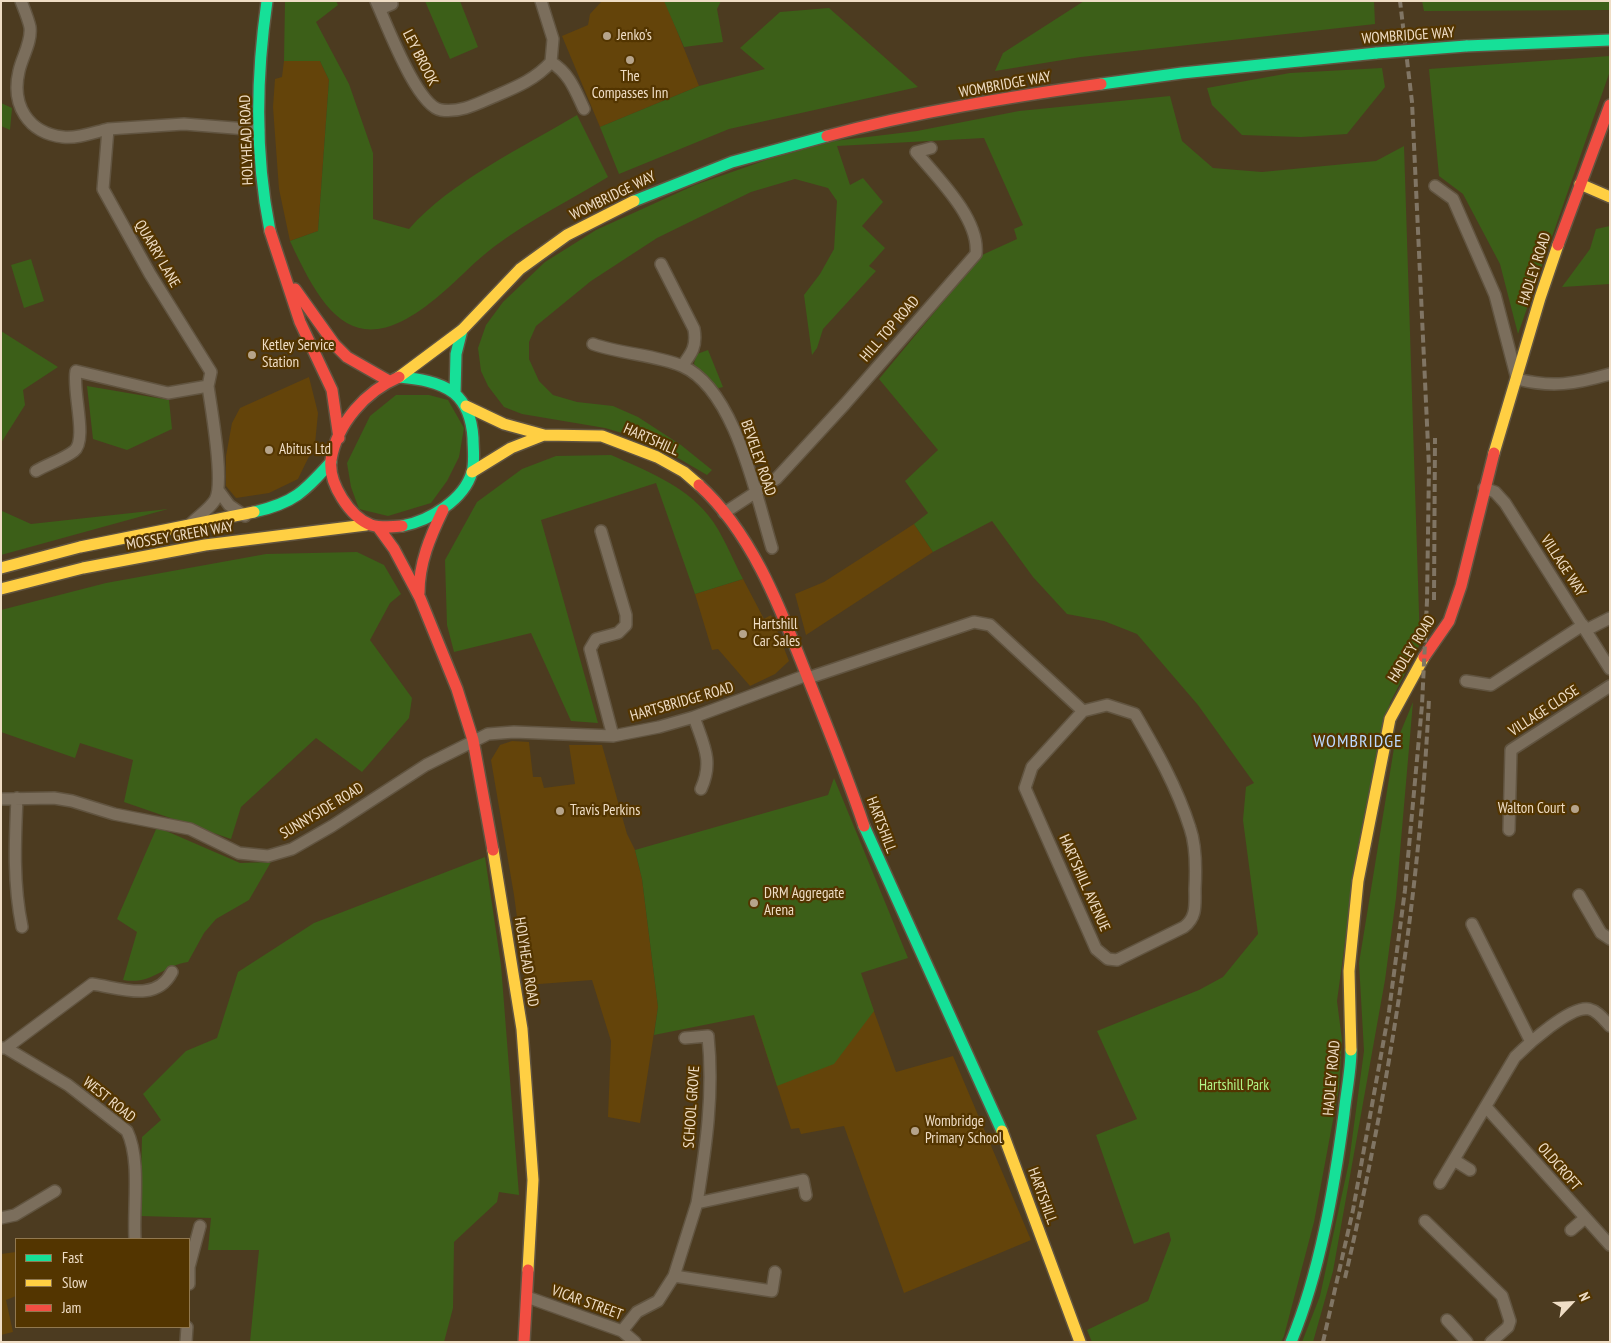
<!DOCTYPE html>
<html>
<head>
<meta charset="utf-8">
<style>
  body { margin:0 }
  #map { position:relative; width:1611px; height:1343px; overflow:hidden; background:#4c3b20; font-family:"PT Sans Narrow",sans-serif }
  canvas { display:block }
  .frame { position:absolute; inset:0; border:2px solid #efddc5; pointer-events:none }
  .legend { position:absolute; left:15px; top:1238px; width:175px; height:90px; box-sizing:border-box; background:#533500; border:1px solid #91784f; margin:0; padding:6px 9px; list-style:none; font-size:15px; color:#efddc5 }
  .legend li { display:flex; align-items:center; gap:10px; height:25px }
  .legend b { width:25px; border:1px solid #91784f }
  .north { position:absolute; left:1546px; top:1278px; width:50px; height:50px; -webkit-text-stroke:4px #533500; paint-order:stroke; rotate:65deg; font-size:14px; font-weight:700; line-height:20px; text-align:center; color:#efddc5 }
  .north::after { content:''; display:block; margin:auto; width:18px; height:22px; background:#efddc5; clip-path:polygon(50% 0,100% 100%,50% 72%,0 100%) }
</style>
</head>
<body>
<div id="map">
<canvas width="1611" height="1343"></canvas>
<div class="frame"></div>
<ul class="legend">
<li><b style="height:6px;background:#16e098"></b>Fast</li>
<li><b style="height:6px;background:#ffcf43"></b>Slow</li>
<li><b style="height:6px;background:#f24e42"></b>Jam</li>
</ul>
<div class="north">N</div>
</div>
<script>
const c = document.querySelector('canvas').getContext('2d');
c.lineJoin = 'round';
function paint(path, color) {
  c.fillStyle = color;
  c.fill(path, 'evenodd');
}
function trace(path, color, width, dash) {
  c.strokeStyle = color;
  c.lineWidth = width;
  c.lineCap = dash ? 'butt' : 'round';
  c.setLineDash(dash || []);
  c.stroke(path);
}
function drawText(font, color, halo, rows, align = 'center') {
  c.font = font + ' "PT Sans Narrow",sans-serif';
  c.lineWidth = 4.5;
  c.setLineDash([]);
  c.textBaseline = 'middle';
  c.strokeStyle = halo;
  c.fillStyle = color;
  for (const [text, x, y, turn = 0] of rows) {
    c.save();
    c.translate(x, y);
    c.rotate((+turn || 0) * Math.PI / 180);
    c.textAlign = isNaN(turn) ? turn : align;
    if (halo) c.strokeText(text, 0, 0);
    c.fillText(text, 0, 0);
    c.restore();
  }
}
paint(new Path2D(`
  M602,1H665L699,86L600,127L562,36L588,25L590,14Z
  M284,61H320L329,80L318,231L290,241L279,189L273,107L275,79L282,77Z
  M309,377L318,413L315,444L298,479L269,493L236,498L226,486V456L232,423L240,408Z
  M914,524L933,552L806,635L795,594L824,582Z
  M743,579L764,619L771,615L789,661L775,674L750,686L718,649L712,650L695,594Z
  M512,741L529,742L533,777H541L544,788L575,784L569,745H602L627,834L635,850L642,879L658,1007L640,1123L608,1117L611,1041L592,980L526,985L514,895L491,760L500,745Z
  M860,973L896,1072L953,1056L1031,1240L904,1293L844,1126L801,1134L799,1128L791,1129L754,1015Z
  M16,1252V1296L6,1300L13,1332L1,1335V1254Z`), '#64440a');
paint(new Path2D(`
  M285,1H336L338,5L316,22L349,84L373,153V219L409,229C450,182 523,147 577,115L608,177C572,199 530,220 495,246C476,260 460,278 441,294C360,364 327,322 290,241L318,231L329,80L320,61H284Z
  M425,1H460L478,47L450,59Z
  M664,1H721L717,9L723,42L684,47Z
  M1084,1H1374L1375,24L1081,57L995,71L1003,53Z
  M1422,1H1610V10L1424,11Z
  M829,8L918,87L729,129L619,174L600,127L699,86L765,69L740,48L780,12Z
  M1610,56V71L1518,334L1500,264L1463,194L1439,176L1429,69Z
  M1382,68L1385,87L1347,134L1301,137L1242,135L1212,105L1207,88L1290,73Z
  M1170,96L1182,141L1213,168L1262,172L1376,161L1404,146L1420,644L1390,703L1358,846L1337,1001L1342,1040L1339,1088L1314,1222L1284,1336L1281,1342H1092L1087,1330L1148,1301L1171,1240L1169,1232L1134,1244L1096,1135L1137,1119L1097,1031L1199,990L1223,977L1258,934L1243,820L1246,787L1254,783L1198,705L1137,634L1104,621L1067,614L1033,577L992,521L933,552L914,524L928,513L905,481L938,450L879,379L982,255L1017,239L1014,229L1023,225L984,138L837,146L850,185L863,178L883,202L862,226L885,248L869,266L876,271L823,329L817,348L812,355L804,295L820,274L834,249L837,201L828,188L795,179L751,192L657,238L591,281L536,326L529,342V359L539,381L553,395L577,402L613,406L638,417L681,445L712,470L707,475L649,441L605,428L522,414L504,407L488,386L481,371L478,348L486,325L503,302L545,262L596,230L695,185L769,159L834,141L917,131L1019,111Z
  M1,103L12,108L10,130L1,126Z
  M1610,226V284L1562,287L1590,249L1596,229Z
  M31,259L44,301L24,308L11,265Z
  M1,331L58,367L23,390L25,405L1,443Z
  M708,350L723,387L715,389L695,368L694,363L697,354Z
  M87,386L169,400L172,429L127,450L93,439Z
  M396,395H429L448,400L464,428L459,457L447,481L431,503L388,516L359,509L351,487L347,463L370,416Z
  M611,455C645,470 684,485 708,515C723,533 732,559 743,579L695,594L656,483L541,520L598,723L571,721L531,633L454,652L447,625L445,560L477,502L522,469L556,456Z
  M168,509L1,555L2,511L31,524Z
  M357,552L384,565L401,594L390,603L370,640L412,698L409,718L362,772L316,738L241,807L231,839L124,802L133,760L80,743L75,758L1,732V610L106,583L266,554Z
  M1413,702L1396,898L1385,980L1333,1271L1313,1342H1302L1320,1296L1349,1162L1364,1051L1359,963L1394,748Z
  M834,778L908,958L861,973L874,1011L834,1064L777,1086L754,1015L654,1035L658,1007L642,879L635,850L828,795Z
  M157,827L240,863L271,862L249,900L216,919L204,933L188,962C162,966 152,985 123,980L137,932L117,919Z
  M485,857L501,965L519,1195L499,1192L497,1202L454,1242L453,1308L444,1342H250L259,1250H208L211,1218L140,1216L142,1137L161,1120L143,1094L186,1051L217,1038L238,972L314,923Z`), '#3c5f18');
const street = new Path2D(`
  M21,1C24,9 28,18 30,27C32,42 22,57 19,71C11,105 28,133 63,137C77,139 95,132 108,129
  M376,1C387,25 417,106 441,110C459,113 477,104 493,97C514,88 535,80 551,62
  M541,1L553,39L551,62C570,74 575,90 584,109
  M380,9L392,4
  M1435,186L1453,199L1495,295L1517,379C1552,388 1575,384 1610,374
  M661,264L694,329C697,346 692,353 682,366
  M593,344C621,354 657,355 682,366C735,389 756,496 772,548
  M208,386L211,372L150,274L103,189L108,129L184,124L259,130
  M36,471C48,464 64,459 74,451C88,440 72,391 76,371L168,393L208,386C211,408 225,483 215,500C208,511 196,517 188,527
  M1484,488L1495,492L1505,503L1610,669
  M218,490L229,505L245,516
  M724,513L776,479L845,404L976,254C980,219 937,177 916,152L931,148
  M601,531L626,615V625L618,633L596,639L590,649L613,736
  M1586,630L1610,618
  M808,678L974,622L990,625L1083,711L1107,705L1135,714C1156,750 1177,787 1190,828C1196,845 1196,871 1195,889C1195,905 1197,917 1184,927L1117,960L1108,959L1096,949L1025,788L1032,767L1083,711
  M1466,681L1491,685L1583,625
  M694,717C703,744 714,761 701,789
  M17,798C15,841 13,884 22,927
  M1,799L54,798L72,801L114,814L190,829L239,853L268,856L292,849L332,826L426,765L488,734L514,732L613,736L659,727L694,717L807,675
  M1509,830L1511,750L1610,686
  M1579,895L1601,933L1610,939
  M1472,924L1531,1042
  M685,1038L708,1036C714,1093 706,1147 697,1203L803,1180L806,1195
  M1,1048H6L68,1085L127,1131C141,1160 133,1206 135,1239
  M6,1048L92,984C121,988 156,1003 172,972
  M1486,1107L1610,1245
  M1454,1160L1470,1170
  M1440,1183L1515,1057C1528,1044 1571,1005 1589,1009C1598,1011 1604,1020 1610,1026
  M697,1203L674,1276L772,1291L775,1272
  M1,1218L15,1215L55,1191
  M1425,1221L1502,1296L1510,1321L1508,1327L1491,1342
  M1571,1230L1584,1219
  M189,1284V1267L200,1226
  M527,1297L622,1331L635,1342
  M1447,1320L1467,1342
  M622,1331L637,1312L658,1301L674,1276
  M186,1342L187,1327`);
const fast = new Path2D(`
  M267,1C256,77 255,156 270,231
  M1466,46L1610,40
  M1101,84L1182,73L1377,53
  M634,201L732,162L827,136
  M399,377C418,379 438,381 454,393C467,404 472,421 473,438C473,448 475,462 472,472C464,500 429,521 402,526
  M455,394L456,354L462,330
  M254,512C294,503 304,492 331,462
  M864,826L1002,1131
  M1291,1342C1320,1272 1334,1189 1344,1114C1346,1093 1351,1071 1351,1050`);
const slow = new Path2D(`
  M1580,184L1610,197
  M399,377L462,330L520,269L567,235L634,201
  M466,406L504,424L544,435L602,436L657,457L684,472L699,485
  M1494,453L1540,298L1558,245
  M472,472L511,448L544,435
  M1,568L80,547L254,512
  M1,589L83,568L205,545L366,525
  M493,850L522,1029L533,1180L528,1270
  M1351,1050L1349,971L1358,881L1390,719L1424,657
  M1002,1131L1080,1342`);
const jam = new Path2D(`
  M827,136C916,112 1009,97 1101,84
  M270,231L300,322L332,390L339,438
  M1558,245L1610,105
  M295,289L335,345L347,357L389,381
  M399,377C366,391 337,423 331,460C328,483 350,517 371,525C381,528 391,527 402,526
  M699,485C753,534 781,610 807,676C827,726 847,775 864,826
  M378,527L394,549L420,598L457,689L473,740L493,850
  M419,593C419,563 430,537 443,510
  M1424,657L1449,621L1461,586L1494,453
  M524,1342L528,1270`);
trace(street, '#615440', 14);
trace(fast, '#615440', 14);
trace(slow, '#615440', 14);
trace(jam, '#615440', 14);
trace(street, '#7b6e5c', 11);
trace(fast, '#16e098', 11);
trace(slow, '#ffcf43', 11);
trace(jam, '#f24e42', 11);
trace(new Path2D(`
  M1434,600L1435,438
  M1345,1278C1389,1089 1420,892 1429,698
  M1323,1342L1353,1210L1389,1011L1405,890L1422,705L1427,601L1429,467L1412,102L1400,1`), '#807564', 4, [8, 4]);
const fastBridge = new Path2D(`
  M1377,53L1466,46`);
trace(fastBridge, '#615440', 14, []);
trace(fastBridge, '#16e098', 11);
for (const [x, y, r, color] of [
  [607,36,5,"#b6a48b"],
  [630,60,5,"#b6a48b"],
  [252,355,5,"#b6a48b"],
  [269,450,5,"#b6a48b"],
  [743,634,5,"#b6a48b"],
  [1575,809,5,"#b6a48b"],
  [560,811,5,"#b6a48b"],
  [754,903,5,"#b6a48b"],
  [915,1131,5,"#b6a48b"]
]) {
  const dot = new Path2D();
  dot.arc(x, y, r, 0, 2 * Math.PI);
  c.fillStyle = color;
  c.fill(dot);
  trace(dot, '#533500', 2);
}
drawText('15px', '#efddc5', '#533500', [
  ["Jenko's",617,36],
  ["The",630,77,"center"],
  ["Compasses Inn",630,94,"center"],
  ["Ketley Service",262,346],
  ["Station",262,363],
  ["Abitus Ltd",279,450],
  ["Hartshill",753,625],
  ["Car Sales",753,642],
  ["Walton Court",1565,809,"right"],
  ["Travis Perkins",570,811],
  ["DRM Aggregate",764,894],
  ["Arena",764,911],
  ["Wombridge",925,1122],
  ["Primary School",925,1139]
], 'left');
drawText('15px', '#efddc5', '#533500', [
  ["WOMBRIDGE WAY",1408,36,-4],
  ["LEY BROOK",420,58,63],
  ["WOMBRIDGE WAY",1005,85,-10],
  ["HOLYHEAD ROAD",247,140,-92],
  ["WOMBRIDGE WAY",613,196,-26],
  ["QUARRY LANE",157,254,60],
  ["HADLEY ROAD",1535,269,-72],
  ["HILL TOP ROAD",890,329,-49],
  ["HARTSHILL",651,440,24],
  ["BEVELEY ROAD",758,458,71],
  ["MOSSEY GREEN WAY",180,536,-10],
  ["VILLAGE WAY",1563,566,57],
  ["HADLEY ROAD",1412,649,-58],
  ["HARTSBRIDGE ROAD",682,702,-16],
  ["VILLAGE CLOSE",1544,711,-33],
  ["SUNNYSIDE ROAD",322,811,-31],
  ["HARTSHILL",881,825,69],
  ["HARTSHILL AVENUE",1084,883,66],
  ["HOLYHEAD ROAD",526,962,81],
  ["HADLEY ROAD",1332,1078,-85],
  ["WEST ROAD",109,1100,39],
  ["SCHOOL GROVE",692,1107,-86],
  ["OLDCROFT",1559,1167,49],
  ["HARTSHILL",1042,1196,70],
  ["VICAR STREET",587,1303,20]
]);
drawText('15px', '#b1f586', '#533500', [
  ["Hartshill Park",1234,1086]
]);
c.letterSpacing = '1px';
drawText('18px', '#bcd9fe', '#533500', [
  ["WOMBRIDGE",1358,742]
]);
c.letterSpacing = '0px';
</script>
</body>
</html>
